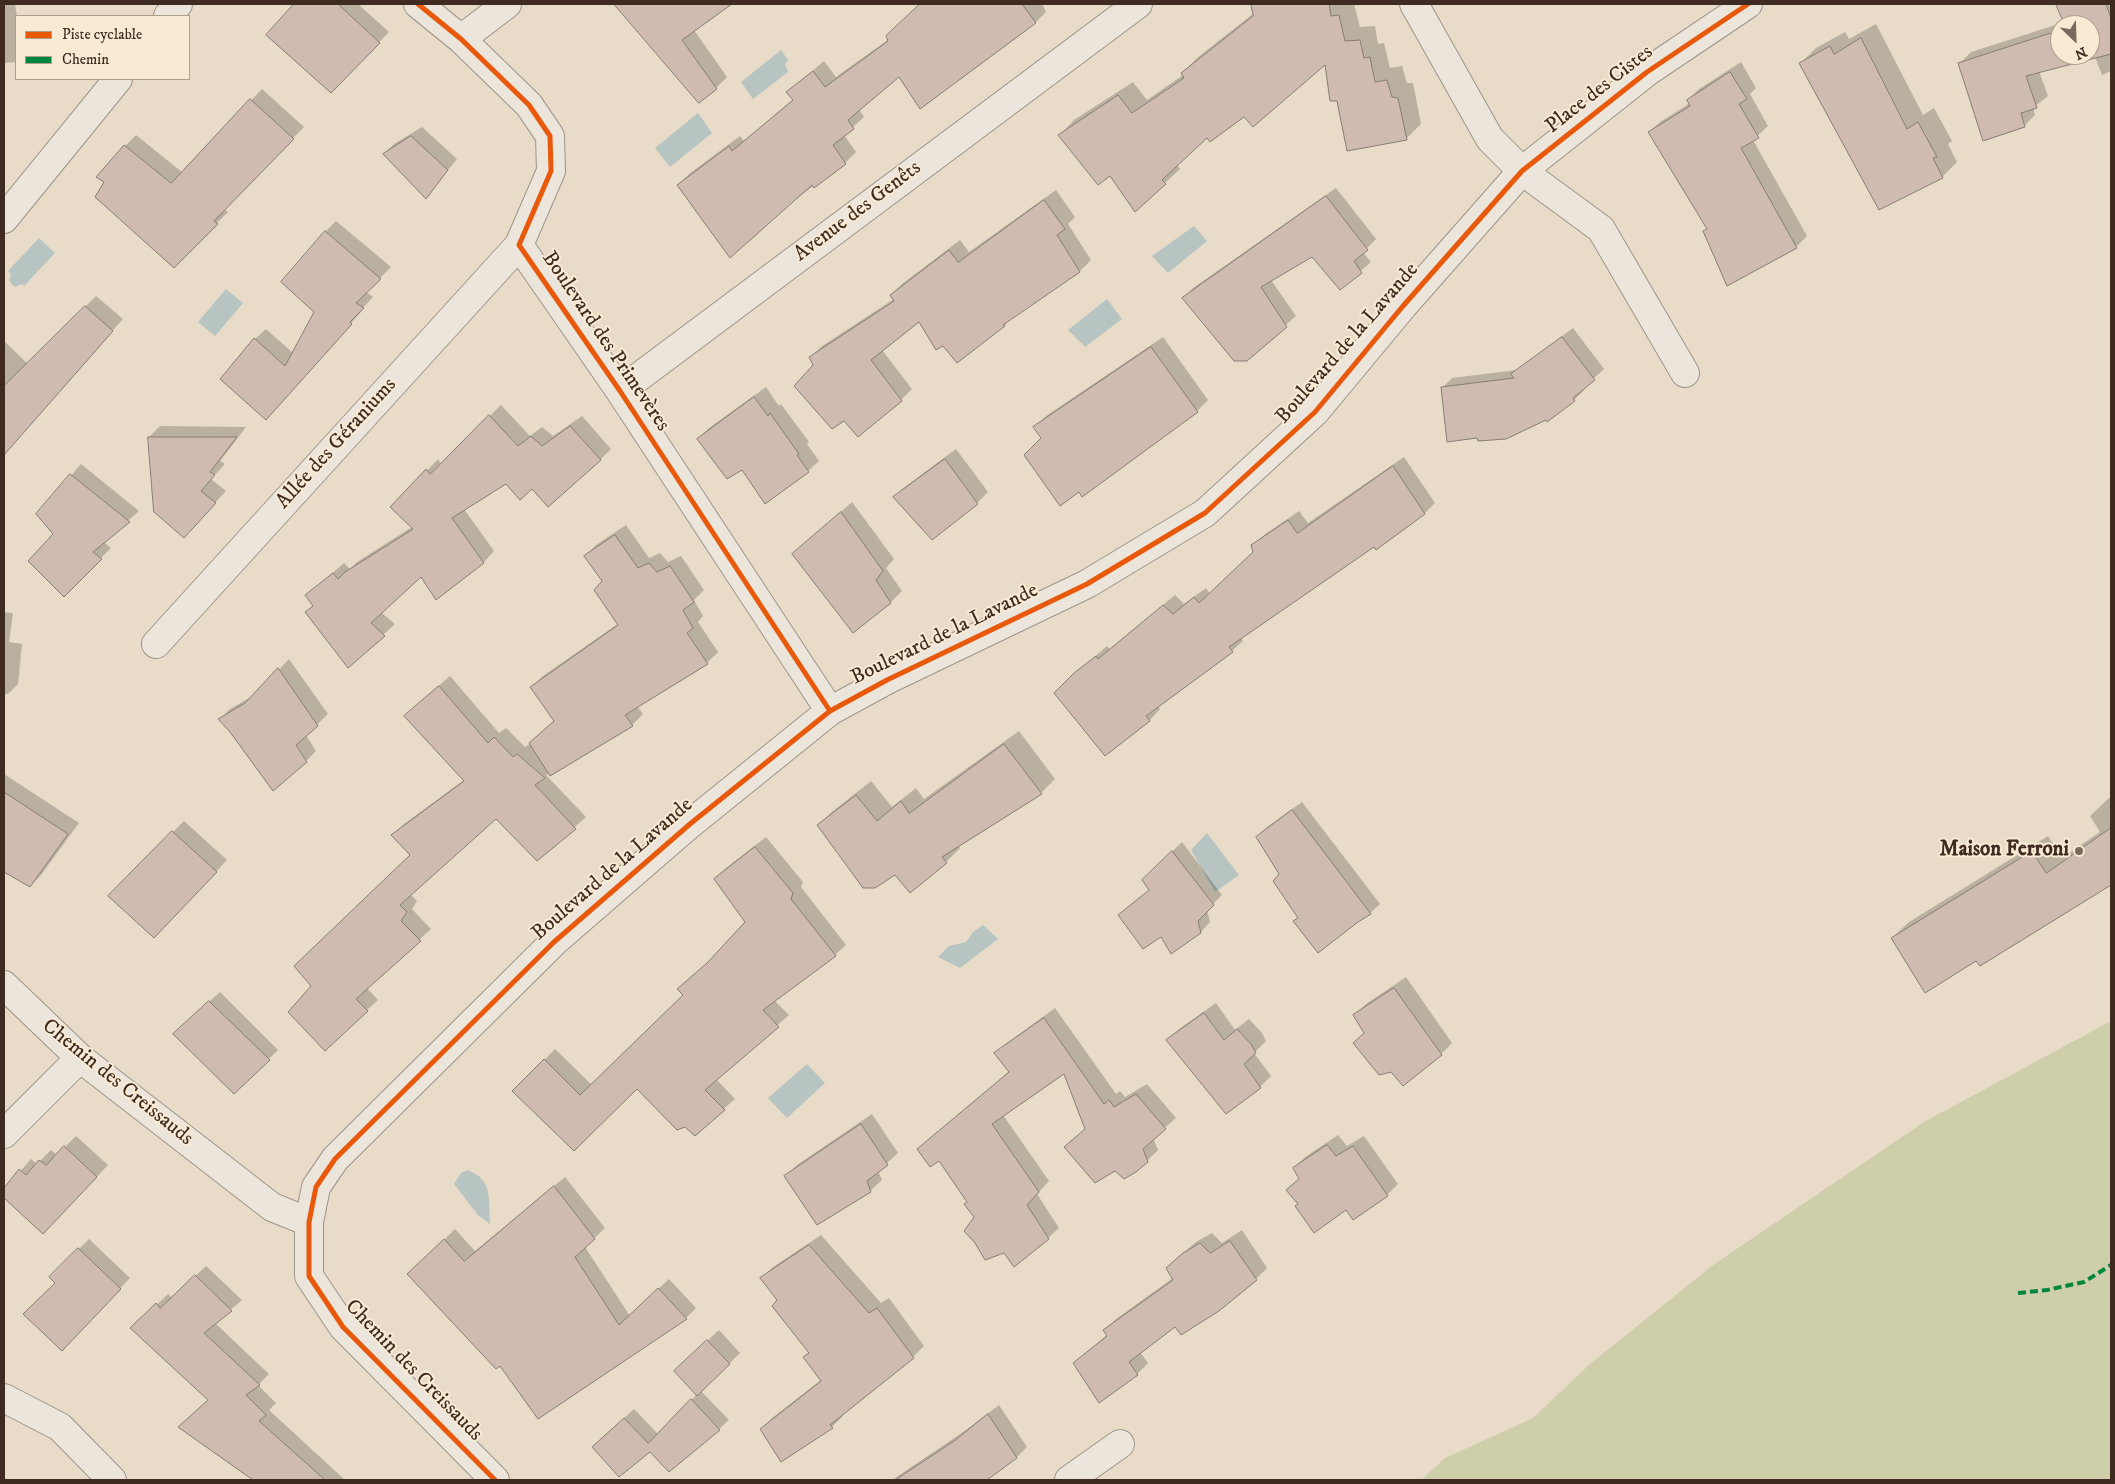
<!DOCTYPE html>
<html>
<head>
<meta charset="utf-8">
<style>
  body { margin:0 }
  #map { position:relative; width:2115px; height:1484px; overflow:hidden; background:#e8dcc9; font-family:"IM FELL DW Pica",serif }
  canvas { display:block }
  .frame { position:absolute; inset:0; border:5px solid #3f2b22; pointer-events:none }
  .legend { position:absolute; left:15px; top:15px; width:175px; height:65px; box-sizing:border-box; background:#f8ead3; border:1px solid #ae9e8c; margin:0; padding:6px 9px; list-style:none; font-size:15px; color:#3f2b22 }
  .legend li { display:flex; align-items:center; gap:10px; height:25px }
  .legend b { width:25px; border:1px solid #ae9e8c }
  .north { position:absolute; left:2050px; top:15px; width:50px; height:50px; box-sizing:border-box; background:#f8ead3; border:1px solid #ae9e8c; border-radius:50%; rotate:156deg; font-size:14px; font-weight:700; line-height:20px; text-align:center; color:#3f2b22 }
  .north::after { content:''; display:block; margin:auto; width:18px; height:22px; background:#7a695c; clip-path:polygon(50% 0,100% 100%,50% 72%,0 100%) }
</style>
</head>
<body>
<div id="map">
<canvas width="2115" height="1484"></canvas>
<div class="frame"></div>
<ul class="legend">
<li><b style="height:6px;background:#e8590c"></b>Piste cyclable</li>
<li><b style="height:6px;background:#00873e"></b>Chemin</li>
</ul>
<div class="north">N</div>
</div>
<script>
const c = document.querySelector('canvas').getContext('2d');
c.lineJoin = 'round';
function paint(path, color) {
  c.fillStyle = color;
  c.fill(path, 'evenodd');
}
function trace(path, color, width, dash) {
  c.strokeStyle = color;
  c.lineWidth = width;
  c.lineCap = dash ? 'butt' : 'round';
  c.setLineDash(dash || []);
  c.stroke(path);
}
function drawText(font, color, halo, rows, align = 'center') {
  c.font = font + ' "IM FELL DW Pica",serif';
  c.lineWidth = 4;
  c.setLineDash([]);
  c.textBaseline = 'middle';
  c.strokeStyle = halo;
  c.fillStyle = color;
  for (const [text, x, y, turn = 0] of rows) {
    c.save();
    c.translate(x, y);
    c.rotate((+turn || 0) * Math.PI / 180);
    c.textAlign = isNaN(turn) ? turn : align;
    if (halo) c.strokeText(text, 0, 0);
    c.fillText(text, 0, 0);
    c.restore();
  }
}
paint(new Path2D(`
  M2111,1021V1480H1421L1445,1458L1533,1418L1591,1363L1713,1265L1924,1122Z`), '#cfceab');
paint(new Path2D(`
  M781,50L788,60L785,64L788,72L753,99L741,82Z
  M698,113L712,133L670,167L655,148Z
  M1194,226L1207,241L1168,273L1152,256Z
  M39,238L55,253L24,286L22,284L15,287L9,281L11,274L8,271Z
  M226,289L243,303L215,336L198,322Z
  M1107,299L1122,319L1085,347L1068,330Z
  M1207,833L1239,875L1215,892L1191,850Z
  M983,925L998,939L960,968L938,957L949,946L966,942L973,932Z
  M807,1064L825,1083L787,1118L768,1098Z
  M467,1170C494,1179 488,1201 490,1224L478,1215L454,1184L461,1173Z`), '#b7c4c1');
paint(new Path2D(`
  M4,4H15L17,16L16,62L4,63Z
  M296,4H358L389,32L331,91L268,35Z
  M621,4H724L694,30L727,77L716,88L618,6Z
  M927,4H1042L1046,12L1036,22L920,107L900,75L859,109L864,117L844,135L856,152L845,163L790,203L678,185L689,174L740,136L744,141L794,99L788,92L824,61L836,77L889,39Z
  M1252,4H1354L1360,27L1375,26L1378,44L1384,43L1390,68L1402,66L1407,83H1413L1421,124L1406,139L1338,100L1326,62L1245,116L1207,136L1177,165L1180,169L1136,210L1110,174L1060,135L1074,120L1133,82L1147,100L1183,75L1182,73L1197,58L1254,13Z
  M2058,4H2111V71L2102,75L2095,57L2039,71L2048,96L2033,108L2035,115L2024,126L1960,63L1971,52L2065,22ZM2060,25H2090V55H2060Z
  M1876,24L1923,115L1934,108L1952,141L1948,144L1957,162L1942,177L1801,63L1816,48L1845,32L1849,39Z
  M1741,62L1756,88L1750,94L1768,126L1753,140L1807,236L1796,247L1704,232L1708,228L1649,132L1660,122L1690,103L1688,100L1699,89Z
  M262,89L304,127L224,209L228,212L174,266L125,146L136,135L183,173Z
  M422,127L457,159L426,197L384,154L394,144Z
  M1336,188L1376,239L1363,252L1371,262L1340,289L1313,255L1271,280L1296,316L1246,360L1184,298L1193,288Z
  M1056,190L1075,217L1068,224L1091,260L1080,271L1012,317L1004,326L919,321L882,350L912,389L901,400L814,365L811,357L822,346L894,299L891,295L902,284L960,240L969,252Z
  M336,221L391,267L366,292L373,297L360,311L361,312L277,407L255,339L266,329L293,353L315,312L325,232Z
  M96,296L123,319L4,453V341L28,364Z
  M1573,328L1604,369L1583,388L1584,390L1574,400L1442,388L1452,378L1517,370Z
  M1163,337L1208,400L1197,411L1083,495L1035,427L1046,416Z
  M766,387L779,406L781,404L809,442L807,444L819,461L808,471L742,469L698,439L709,428Z
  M501,405L530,436L542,427L553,436L582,416L611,449L600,460L532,487L506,483L464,509L494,551L484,562L436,598L421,575L381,612L395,624L348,667L307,612L314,605L307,595L344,563L350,569L357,562L412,527L392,507L438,459L441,464Z
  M160,426L246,427L220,461L225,464L211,479L226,491L194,526L149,437Z
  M956,449L988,492L977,503L895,497L906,486Z
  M1404,457L1435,503L1425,513L1376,548L1374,546L1241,638L1243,641L1232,651L1158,706L1160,709L1150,720L1106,754L1056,693L1087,663L1107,646L1110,649L1175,595L1184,604L1206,588L1210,594L1254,552L1253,546L1264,535L1299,511L1308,523Z
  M81,464L139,511L104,542L111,548L64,595L54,534L38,514Z
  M852,502L894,559L886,568L902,591L891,602L853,631L805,543Z
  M626,525L649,558L660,553L668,562L681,556L704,590L694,600L703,616L698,622L718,652L707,663L637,706L643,714L632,725L546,775L586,817L538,859L496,818L410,894L417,901L412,909L431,929L367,988L378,1000L367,1010L312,986L412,855L393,835L404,824L464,780L416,706L450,676L499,733L506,728L525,747L530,744L555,721L532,687L543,676L619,623L604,582L585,556L596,545Z
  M4,612L13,613L9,642L22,644L18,684L8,694H4Z
  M289,659L328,714L306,735L316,751L306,761L231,731L220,719L230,709L256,694Z
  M1019,731L1055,779L1041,793L958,845L960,848L946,862L895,873L818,825L833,811L871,781L892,807L916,788L924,799Z
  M4,774L79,823L41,875L30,886L4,870Z
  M2111,796V883L1980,965L1977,959L1892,938L1909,922L2048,836L2062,858L2100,832L2090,816Z
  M1302,802L1380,904L1370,913L1295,921L1299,917L1281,874L1257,837L1267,827Z
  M184,821L227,860L165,926L109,896Z
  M766,837L803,882L801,887L846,945L835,955L774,1000L789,1015L716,1079L735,1099L695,1134L637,1088L574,1150L514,1091L555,1049L592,1085L685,995L714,957L746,922L715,879L726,868Z
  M1182,842L1222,895L1207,910L1210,922L1201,932L1161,936L1150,889L1143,880Z
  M1406,977L1452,1043L1441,1054L1365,1033L1355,1015L1366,1004Z
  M220,992L278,1050L234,1093L184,1024Z
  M1216,1003L1235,1030L1249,1019L1262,1033L1266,1041L1254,1053L1271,1076L1260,1087L1168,1040L1179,1029Z
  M1055,1008L1116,1094L1120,1091L1125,1097L1147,1084L1176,1118L1153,1138L1158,1150L1147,1161L1076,1137L1086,1128L1064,1072L1003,1115L1049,1181L1037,1194L1059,1228L1048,1238L976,1217L968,1202L940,1159L918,1149L1010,1071L996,1053L1007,1043Z
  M872,1114L898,1153L878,1171L882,1180L870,1191L786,1176L797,1165Z
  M1338,1135L1347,1146L1364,1136L1398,1184L1387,1195L1355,1217L1347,1209L1299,1204L1288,1190L1300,1178L1294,1168L1305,1157Z
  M76,1136L108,1165L43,1233L4,1196V1190L31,1159L37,1164L51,1150L57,1155Z
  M565,1177L605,1228L585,1247L630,1316L669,1279L696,1308L686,1318L500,1364L419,1264L455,1229L475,1251Z
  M1242,1230L1267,1268L1256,1279L1175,1325L1140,1352L1148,1363L1137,1374L1074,1363L1108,1334L1105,1330L1116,1319L1173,1278L1178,1257L1196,1242L1212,1233L1222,1243Z
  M821,1235L881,1303L889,1298L924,1346L913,1357L842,1414L843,1416L832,1427L761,1429L772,1418L821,1380L810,1352L779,1300L762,1278L773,1267Z
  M89,1239L130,1278L62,1349L57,1283L51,1277Z
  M206,1266L242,1300L215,1323L269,1374L258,1385L276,1403L269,1410L345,1480H255L180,1426L209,1399L132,1328L168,1294L172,1298Z
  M719,1330L740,1353L701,1391L729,1420L719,1429L650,1450L602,1438L634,1409L658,1434L697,1394L686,1360Z
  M999,1405L1027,1447L1016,1458L985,1480H892L966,1430Z`), '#0003');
const building = new Path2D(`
  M294,4H338L380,43L331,93L266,35Z
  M614,4H732L682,40L717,89L699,103Z
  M920,4H1022L1036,23L920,109L899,77L848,120L854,129L833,145L846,164L814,188L812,185L730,258L677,185L729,146L732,151L793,100L786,92L813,71L825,87L888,41L886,36Z
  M1251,4H1329L1331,16L1339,15L1345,41L1360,40L1364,58L1370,57L1375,82L1387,80L1392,97L1398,98L1407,140L1347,151L1337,101H1330L1325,65L1253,127L1244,117L1210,142L1207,138L1162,180L1166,184L1135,212L1110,176L1098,185L1058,135L1118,95L1132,113L1184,78L1181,73L1253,16Z
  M2056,4H2106L2111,18V54L2026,76L2037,108L2021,113L2025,127L1983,141L1958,63L2060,30V55H2090V25H2065Z
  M1861,38L1907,129L1918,122L1937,157L1933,158L1943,178L1879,210L1799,63L1830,46L1834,54Z
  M1730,72L1747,99L1739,104L1759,138L1741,148L1797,248L1727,286L1703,231L1707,229L1648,132L1690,106L1687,100Z
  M250,99L294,139L214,221L218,224L174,268L95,197L104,182L96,177L124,145L171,183Z
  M411,136L448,170L426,199L383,154Z
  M1326,196L1368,250L1354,261L1362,273L1340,290L1312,257L1261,287L1287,327L1247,361H1234L1182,298Z
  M1044,200L1065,229L1057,235L1080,272L1003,325L1005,326L957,363L943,346L936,350L919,322L871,360L902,401L858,437L844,421L832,429L794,386L813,365L809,357L894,301L890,295L949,250L958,262Z
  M325,231L381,279L356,303L364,308L350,322L352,324L266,420L220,379L254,338L285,366L314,312L281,282Z
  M85,306L113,331L4,455V386Z
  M1562,337L1595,380L1573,398L1575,401L1547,422L1546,420L1506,439L1478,441L1477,438L1447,442L1441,387L1514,378L1511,374Z
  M1151,347L1198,412L1082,497L1079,492L1060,506L1024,455L1041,438L1033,427Z
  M754,397L768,416L770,413L799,454L797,455L809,472L765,504L742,470L727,479L697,439Z
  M489,415L518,446L531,436L542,446L570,426L601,460L548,507L532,489L520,500L506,484L452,518L484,563L436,600L421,577L371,623L385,636L348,668L305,612L313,606L305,595L333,573L338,579L345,572L413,529L390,507L426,469L430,474Z
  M148,437H237L210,472L215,475L201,491L216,503L184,538L154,512Z
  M945,459L978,504L932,540L893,497Z
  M1393,466L1425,514L1376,550L1374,547L1229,647L1233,652L1146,716L1150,721L1105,756L1054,693L1074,673L1096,656L1098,659L1163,605L1173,614L1194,597L1199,603L1253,552L1251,545L1288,520L1297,533Z
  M70,474L130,522L93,552L102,559L64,597L28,561L53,534L36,514Z
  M841,512L883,571L876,580L891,603L853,633L792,554Z
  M615,535L638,568L649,563L657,572L670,566L694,602L683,610L693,628L687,633L708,664L625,715L633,726L550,776L529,743L554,721L530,687L618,625L594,590L602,581L584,556Z
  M278,668L318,726L296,745L307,762L273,791L230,732L218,719L245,703Z
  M439,686L488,743L494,737L513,757L517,754L545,778L535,785L576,829L537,861L496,819L400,905L407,912L401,921L421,941L356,999L368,1011L325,1051L288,1012L311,986L294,966L410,855L391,835L464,781L404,716Z
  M1004,744L1042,794L942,857L947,863L910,893L895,875L875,888H863L817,825L856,795L877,821L901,801L909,813Z
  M4,792L68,834L30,887L4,872Z
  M1292,810L1371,914L1358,922L1318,953L1293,921L1298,918L1273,881L1279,874L1256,837Z
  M2111,828V885L1980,966L1976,961L1925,993L1891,938L2032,851L2046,873Z
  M172,831L217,872L154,938L108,896Z
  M755,847L793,893L791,899L836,956L763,1010L779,1027L705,1090L725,1110L695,1136L685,1127L677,1130L637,1089L574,1151L512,1091L544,1059L580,1095L683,995L677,989L707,963L745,922L714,879Z
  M1172,851L1214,905L1198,921L1201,933L1171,954L1161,937L1143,949L1118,915L1149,890L1142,880Z
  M1394,988L1442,1055L1403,1086L1391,1072L1379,1075L1353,1043L1364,1033L1353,1015Z
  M209,1001L270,1060L234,1094L173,1034Z
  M1204,1013L1224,1040L1237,1029L1251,1044L1256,1053L1244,1064L1261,1088L1226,1114L1166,1040Z
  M1044,1018L1104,1104L1109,1100L1114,1107L1136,1094L1166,1129L1143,1149L1148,1162L1136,1172L1124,1179L1115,1171L1095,1183L1064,1147L1085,1129L1064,1074L992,1124L1039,1192L1027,1205L1049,1239L1014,1267L1004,1253L985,1260L975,1243L964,1231L974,1217L964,1204L967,1202L939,1161L930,1167L917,1149L1009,1072L994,1053Z
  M861,1124L888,1165L867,1181L871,1192L817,1225L784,1176Z
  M1327,1145L1336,1156L1353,1146L1388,1196L1353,1220L1346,1210L1314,1233L1295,1206L1298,1204L1286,1190L1299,1179L1293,1168Z
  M64,1146L97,1177L43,1234L4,1198V1188L19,1169L26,1175L39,1160L46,1165Z
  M554,1186L595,1239L575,1257L619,1325L658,1288L687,1319L538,1419L500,1366L496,1369L407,1274L444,1239L464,1261Z
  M1230,1241L1257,1280L1219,1311L1181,1335L1175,1327L1129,1362L1138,1375L1099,1403L1073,1363L1107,1336L1103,1330L1173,1280L1166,1268L1183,1253L1200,1243L1210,1253Z
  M809,1245L869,1313L877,1308L914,1358L830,1425L833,1428L781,1462L760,1429L821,1381L803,1357L809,1353L772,1306L777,1300L760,1278Z
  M78,1248L121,1289L62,1351L23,1314L55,1283L49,1277Z
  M195,1275L232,1311L204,1333L260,1385L246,1395L266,1415L259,1421L325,1480H253L178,1427L208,1400L130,1328L156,1303L160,1308Z
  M707,1340L730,1364L697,1396L674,1371Z
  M691,1399L720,1430L669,1472L650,1452L619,1477L592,1447L624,1418L648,1443Z
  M988,1414L1017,1458L987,1480H895L954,1441Z`);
paint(building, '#d0bbb0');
trace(building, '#867d72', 1);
const minor = new Path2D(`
  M418,4L461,39L529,105L550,136L551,171L519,245L620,391L830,711
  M1414,4L1490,139L1522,171L1601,229L1685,373
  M168,16L178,4
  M461,39L507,4
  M4,219L118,79
  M620,391L1138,4
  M156,644L519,245
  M4,985L80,1058L272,1207L309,1222
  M4,1134L80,1058
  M4,1398L60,1427L112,1480
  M495,1480L343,1327L309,1276V1222L316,1187L335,1159L554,942L690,824L830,711L887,680L1087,584L1205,513L1315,412L1403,306L1522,171L1647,72L1748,4
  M1069,1480L1120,1444`);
trace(minor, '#9d9489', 30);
trace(minor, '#ebe5dc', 28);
trace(new Path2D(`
  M2018,1293L2047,1290L2084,1282L2111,1265`), '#00873e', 4, [8, 4]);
trace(new Path2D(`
  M418,4L461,39L529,105L550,136L551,171L519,245L620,391L830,711
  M495,1480L343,1327L309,1276V1222L316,1187L335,1159L554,942L690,824L830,711L887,680L1087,584L1205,513L1315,412L1403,306L1522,171L1647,72L1748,4`), '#e8590c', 5);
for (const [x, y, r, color] of [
  [2079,851,5,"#7a695c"]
]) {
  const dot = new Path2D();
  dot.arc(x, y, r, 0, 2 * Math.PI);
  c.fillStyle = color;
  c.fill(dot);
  trace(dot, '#f8ead3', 2);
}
drawText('21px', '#3f2b22', '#f8ead3', [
  ["Place des Cistes",1600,90,-38],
  ["Avenue des Genêts",858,212,-37],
  ["Boulevard des Primevères",605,342,56],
  ["Boulevard de la Lavande",1348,344,-49],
  ["Allée des Géraniums",337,444,-48],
  ["Boulevard de la Lavande",945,635,-26],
  ["Boulevard de la Lavande",613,870,-41],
  ["Chemin des Creissauds",117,1083,39],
  ["Chemin des Creissauds",413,1371,46]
]);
drawText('bold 21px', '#3f2b22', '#f8ead3', [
  ["Maison Ferroni",2069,851]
], 'right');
</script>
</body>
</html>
